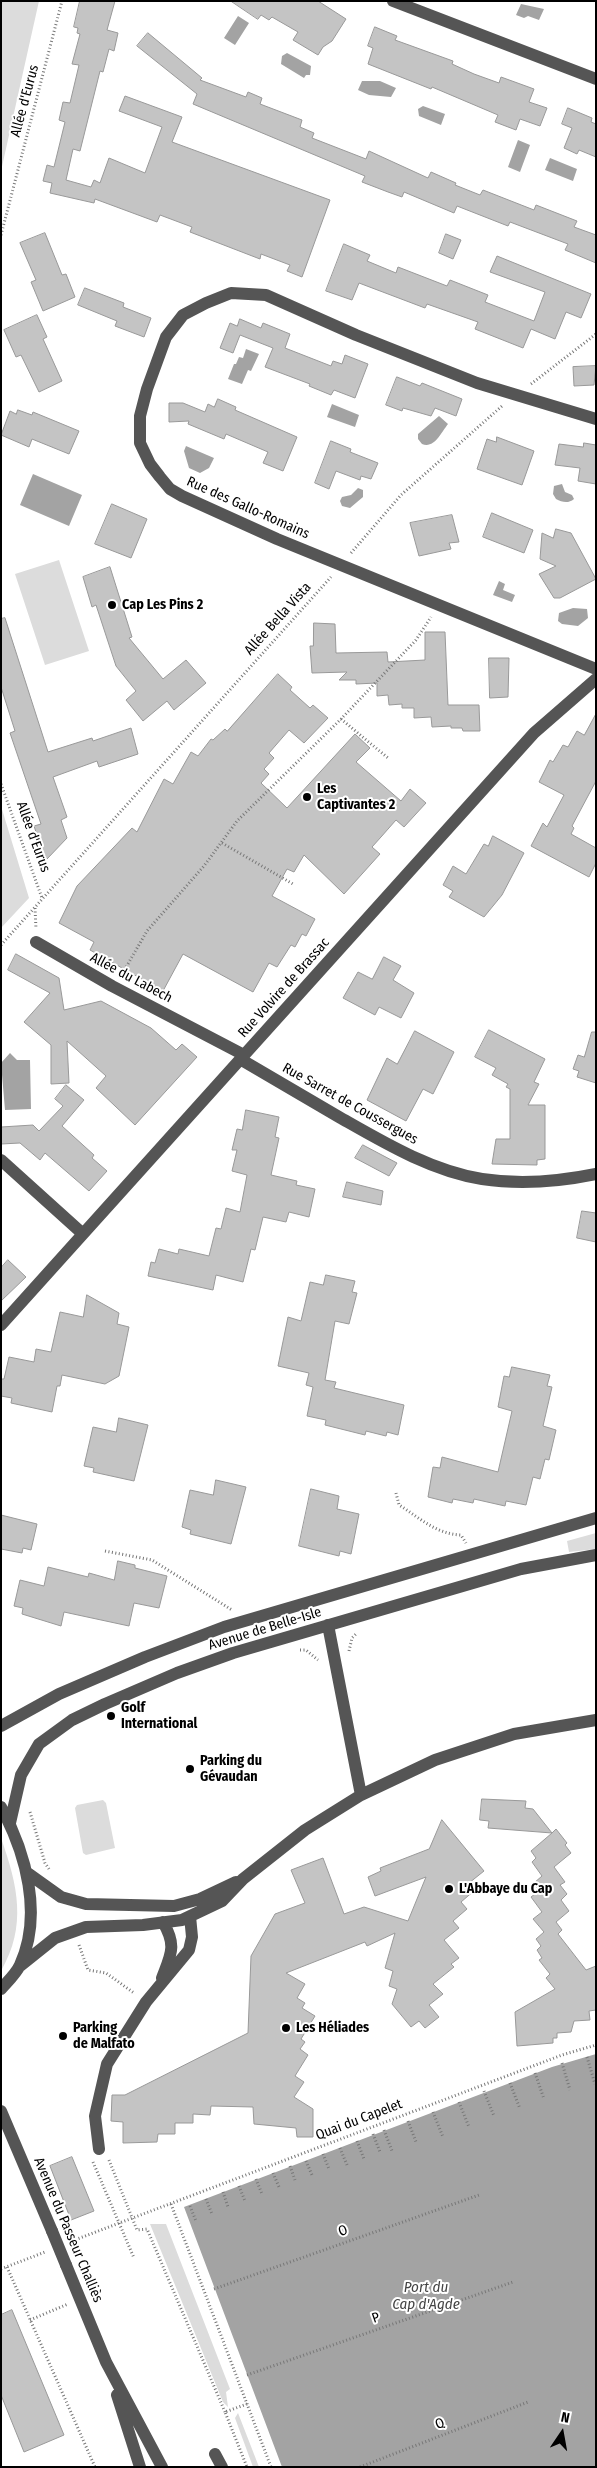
<!DOCTYPE html>
<html>
<head>
<meta charset="utf-8">
<style>
  body { margin:0 }
  #map { position:relative; width:597px; height:2468px; overflow:hidden; background:#fff; font-family:"Fira Sans Condensed",sans-serif }
  canvas { display:block }
  .frame { position:absolute; inset:0; border:2px solid #000; pointer-events:none }
  .north { position:absolute; left:537px; top:2408px; width:50px; height:50px; -webkit-text-stroke:4px #fff; paint-order:stroke; rotate:12deg; font-size:14px; font-weight:700; line-height:20px; text-align:center; color:#000 }
  .north::after { content:''; display:block; margin:auto; width:18px; height:22px; background:#000; clip-path:polygon(50% 0,100% 100%,50% 72%,0 100%) }
</style>
</head>
<body>
<div id="map">
<canvas width="597" height="2468"></canvas>
<div class="frame"></div>
<div class="north">N</div>
</div>
<script>
const c = document.querySelector('canvas').getContext('2d');
c.lineJoin = 'round';
function paint(path, color) {
  c.fillStyle = color;
  c.fill(path, 'evenodd');
}
function trace(path, color, width, dash) {
  c.strokeStyle = color;
  c.lineWidth = width;
  c.lineCap = dash ? 'butt' : 'round';
  c.setLineDash(dash || []);
  c.stroke(path);
}
function drawText(font, color, halo, rows, align = 'center') {
  c.font = font + ' "Fira Sans Condensed",sans-serif';
  c.lineWidth = 4;
  c.setLineDash([]);
  c.textBaseline = 'middle';
  c.strokeStyle = halo;
  c.fillStyle = color;
  for (const [text, x, y, turn = 0] of rows) {
    c.save();
    c.translate(x, y);
    c.rotate((+turn || 0) * Math.PI / 180);
    c.textAlign = isNaN(turn) ? turn : align;
    if (halo) c.strokeText(text, 0, 0);
    c.fillText(text, 0, 0);
    c.restore();
  }
}
paint(new Path2D(`
  M1,1H39L1,171Z
  M59,560L89,651L45,665L15,574Z
  M1,806L29,898L1,928Z
  M596,1533V1549L569,1552L567,1541Z
  M103,1800L106,1803L115,1848L86,1855L83,1853L75,1808L77,1805Z
  M1,1838C18,1886 27,1926 1,1971Z
  M150,2224H166L230,2389L226,2392L228,2407L223,2402Z
  M238,2413L259,2467H253L235,2418Z`), '#dcdcdc');
paint(new Path2D(`
  M521,4L544,9L539,20L528,16L524,18L516,15Z
  M238,16L249,23L235,45L224,38Z
  M287,53L311,66L310,75H306L304,78L281,64L282,56Z
  M362,81H380L396,88L391,97L369,95L358,90Z
  M423,106L445,114L441,125L419,116L418,109Z
  M518,140L530,145L520,172L508,167Z
  M550,158L577,169L573,181L545,170Z
  M246,349L259,354L251,371L248,370L242,384L228,379L234,364H236L239,357L243,358Z
  M332,404L359,415L355,427L327,417Z
  M439,416L448,424C441,433 434,449 422,444L418,439V434Z
  M186,446L214,458L209,468L200,473L189,468L184,451Z
  M33,474L82,495L69,526L20,505Z
  M562,484L565,492L572,495L574,499C568,504 562,502 556,499L553,494L554,486Z
  M358,488L363,490V497L350,508L342,506L340,501L342,497L351,495Z
  M499,581L505,584L503,590L515,595L512,602L493,595Z
  M573,608L587,609L588,618L578,626L562,624L558,621L559,613Z
  M10,1053L17,1060H30L31,1109L5,1110L1,1063Z
  M596,2054V2467H282L184,2207L552,2067Z`), '#a3a3a3');
const building = new Path2D(`
  M80,1H115L107,30L118,33L114,51L109,49L103,72L100,71L80,151L73,149L66,180L91,187L94,180L100,183L109,158L145,173L162,127L119,111L125,96L182,117L172,142L330,200L302,277L287,271L290,265L261,254L260,259L190,232L192,227L160,215L157,222L95,199L94,203L50,193L52,183L43,181L47,165L54,167L65,122L59,120L63,102L70,103L79,65L72,64L80,34L77,33L78,28L74,27Z
  M231,1H318L346,19L332,41L323,47L318,55L293,40L298,32L272,17L269,20L261,15L258,19Z
  M375,27L397,36L395,40L453,61L452,64L474,74L499,83L501,77L534,89L529,102L547,108L540,126L520,119L516,130L495,122L498,115L432,87L431,89L368,64L373,48L368,46Z
  M148,33L202,78L200,80L246,97L248,92L262,98L260,104L302,120L300,127L314,133L312,138L366,159L369,151L428,178L431,172L456,183L455,185L480,195L483,190L534,210L536,205L577,221L574,227L596,235V263L565,250L568,244L510,222L508,226L457,206L454,213L404,192L402,197L388,192L362,182L365,176L193,104L197,94L137,46Z
  M568,108L592,118L591,122L596,124V157L579,150L577,154L564,148L572,128L562,124Z
  M45,233L62,275L66,274L75,297L43,311L31,282L36,280L20,243Z
  M446,234L461,240L453,259L439,253Z
  M344,244L370,255L367,261L396,273L398,267L447,286L450,280L488,295L485,302L534,321L545,292L490,272L497,256L591,294L581,318L566,312L555,339L531,329L523,348L475,329L478,322L427,304L425,308L359,283L352,300L326,291Z
  M85,288L124,303L123,307L151,318L144,337L115,326L117,321L78,305Z
  M37,315L47,337L43,339L62,381L39,392L21,355L16,357L4,330Z
  M240,319L261,328L263,323L290,334L285,348L331,366L333,361L342,364L345,355L368,364L355,398L334,390L331,395L309,386L310,384L265,367L273,348L240,335L233,353L220,348L230,323L237,326Z
  M596,366L594,385L574,386L573,367Z
  M397,377L420,386L422,383L462,399L456,416L435,408L431,416L403,408L402,411L386,405Z
  M218,399L236,407L235,410L297,437L283,471L263,463L268,452L226,434L224,439L188,424L189,421L169,422V403H183L205,412L208,404L214,407Z
  M18,410L32,415L33,412L79,431L69,454L32,439L29,447L1,435L10,411L16,414Z
  M497,437L534,451L522,485L477,469L487,439L496,442Z
  M331,441L351,449L350,452L378,463L371,479L361,476L360,480L336,471L329,489L315,483Z
  M584,443L596,445V484L578,481L580,468L555,465L559,444L583,447Z
  M112,504L147,519L131,558L95,544Z
  M492,513L533,530L524,553L483,537Z
  M452,515L459,542L449,543L451,549L419,556L410,523Z
  M556,529L571,533L596,579L560,598H554L539,574L556,566L540,559L542,533L553,538Z
  M110,567L132,637L129,638L163,679L186,660L206,683L174,710L167,701L143,721L126,700L136,691L116,666L96,605L92,607L83,577Z
  M5,618L48,752L92,738L93,741L131,728L138,754L99,767L97,761L53,777L67,817L61,820L67,838L47,859L38,846L40,844L34,826L41,824L10,733L15,731L1,687V619Z
  M314,623L335,624L336,653L387,652L388,662L425,660V632H445L448,705H479L480,731H463L462,728H451V726L432,727L431,717L414,718V708H402V704L389,705L388,695L377,696V683L356,684V680H339L347,672L312,673L310,646H313Z
  M489,658H509L508,697L490,698Z
  M278,674L292,687L290,690L310,708L313,705L328,718L304,743L289,730L269,753L274,758L264,769L269,774L261,783L287,808L355,734L370,748L356,762L401,801L410,789L426,803L404,827L396,820L381,837L372,847L380,854L344,894L304,855L294,872L287,869L272,896L315,919L306,936L302,934L295,947L291,945L277,967L269,963L253,992L183,954L163,991L90,950L94,942L59,923L77,886L132,828L137,832L164,779L173,784L191,752L198,756L211,739L213,740L225,729L227,731Z
  M596,714V781L572,826L574,828L571,834L596,848V863L589,877L531,846L543,823L547,827L564,795L539,782L550,760L553,762L563,745L568,747L577,731L584,735Z
  M493,836L524,853L502,895L484,917L449,897L453,891L443,885L453,866L466,874L484,844L488,846Z
  M16,954L59,978L64,1010L101,1001L151,1028L176,1050L182,1044L197,1057L135,1125L96,1088L106,1076L67,1041L69,1083L51,1084V1045L24,1022L50,993L8,970Z
  M384,957L401,966L393,980L414,993L401,1018L379,1007L375,1015L343,998L358,972L372,979Z
  M489,1030L545,1059L534,1082L539,1084L528,1105H545V1159L537,1160V1165L492,1164L496,1139H510V1089L506,1087L508,1084L492,1075L496,1068L475,1057Z
  M415,1031L454,1052L433,1094L423,1089L406,1121L367,1100L387,1058L397,1064Z
  M592,1032H596V1083L577,1077L579,1071L573,1069L578,1055L584,1057Z
  M66,1085L84,1100L62,1126L94,1155L92,1158L107,1171L89,1191L45,1153L40,1160L20,1143L1,1144V1127L33,1125L39,1131L63,1106L55,1099Z
  M246,1110L279,1117L275,1137L279,1138L271,1175L297,1181L296,1185L315,1189L309,1217L289,1212L286,1222L263,1217L255,1250L251,1249L243,1282L216,1275L213,1290L148,1276L151,1262L155,1263L159,1249L178,1254L179,1249L209,1256L216,1228L221,1229L226,1208L240,1212L247,1175L232,1171L237,1150H232L237,1129L242,1130Z
  M363,1145L397,1163L389,1176L355,1158Z
  M347,1182L383,1191L381,1205L343,1197Z
  M582,1211L596,1213V1242L577,1238Z
  M8,1260L26,1277L1,1301V1268Z
  M326,1275L355,1281L352,1292L357,1293L349,1324L335,1321L325,1380L336,1382L334,1388L404,1405L398,1435L387,1432L386,1436L366,1431L365,1435L325,1425L326,1420L307,1416L313,1387L306,1385L309,1373L278,1366L288,1317L301,1321L310,1282L323,1285Z
  M87,1295L119,1313L117,1324L129,1327L119,1376L105,1384L62,1375L60,1386H57L52,1412L11,1403L12,1398L1,1396V1379H4L9,1357L34,1362L36,1349L51,1352L60,1312L83,1317Z
  M512,1367L550,1375L547,1386L552,1387L543,1426L556,1430L549,1460L545,1459L540,1479L533,1477L526,1505L506,1501L505,1506L474,1499L473,1503L453,1499L452,1503L428,1497L433,1467L440,1468L442,1457L498,1472L512,1411L498,1407L504,1376L509,1377Z
  M119,1418L148,1425L134,1481L93,1472L94,1468L84,1466L93,1427L116,1432Z
  M216,1480L246,1487L231,1544L190,1534L191,1530L182,1527L190,1490L213,1495Z
  M311,1489L339,1496L337,1509L359,1514L351,1554L340,1551L339,1556L299,1546Z
  M1,1515L37,1524L31,1550L23,1548L22,1553L1,1549Z
  M118,1561L135,1565V1568L167,1576L159,1608L134,1603L129,1626L64,1612L61,1626L22,1614L23,1608L14,1606L20,1580L44,1586L48,1567L88,1577L89,1573L114,1580Z
  M482,1799L526,1801L525,1808L533,1809L552,1833L556,1829L567,1843L565,1845L571,1853L554,1867L565,1882L560,1885L567,1894L561,1900L569,1911L556,1922L562,1930L558,1934L586,1970L596,1966V2010L589,2011L590,2020L574,2021L571,2032L557,2033V2038H553V2043L517,2046L515,2012L555,1989L546,1978L550,1974L539,1960L542,1958L537,1950L541,1946L536,1939L544,1932L533,1919L542,1912L531,1897L539,1891L534,1883L542,1876L532,1862L536,1858L531,1851L552,1833L488,1828L489,1821L480,1820Z
  M442,1820L484,1871L469,1883L475,1890L461,1902L467,1909L453,1921L459,1928L444,1940L459,1958L451,1964L454,1967L433,1984L443,1994L429,2005L439,2017L425,2028L419,2021L411,2027L392,2004L397,1989L389,1986L393,1971L385,1968L395,1933L367,1946L365,1942L286,1973L305,1984L297,1998L305,2003L302,2008L315,2016L301,2039L305,2042L300,2049L308,2055L295,2076L304,2082L294,2097L313,2109V2137H297L296,2128L254,2124L253,2107L211,2106L210,2115L193,2114V2123H175V2134H158L157,2142L123,2143V2122L111,2121L112,2095H125L248,2033L251,1956L275,1914L305,1903L291,1870L323,1858L344,1914L364,1907L408,1921L426,1877L375,1896L368,1877L381,1871L380,1868L429,1849Z
  M72,2157L94,2211L71,2220L50,2166Z
  M12,2310L64,2435L24,2452L1,2395V2315Z`);
paint(building, '#c4c4c4');
trace(building, '#999', 1);
trace(new Path2D(`
  M1,235L62,1
  M531,384L596,334
  M351,553L401,495L502,406
  M341,719L388,758
  M1,784L42,898
  M222,843L293,884
  M35,908L36,929
  M1,945L331,577
  M121,976L147,931L204,866L237,821L341,719L416,640L431,617
  M396,1493L399,1505C420,1518 436,1534 461,1535L466,1543
  M105,1551L152,1560L232,1610
  M300,1650H306L318,1660
  M349,1651L352,1638L357,1633
  M30,1812L45,1863L49,1869
  M79,1945L88,1970L106,1973L134,1993
  M587,2057L595,2084
  M562,2063L570,2090
  M535,2073L544,2099
  M510,2083L520,2109
  M484,2091L494,2116
  M459,2102L469,2127
  M433,2112L443,2137
  M408,2121L416,2142
  M384,2130L392,2151
  M373,2134L380,2152
  M357,2141L364,2159
  M340,2148L347,2165
  M323,2154L329,2169
  M109,2160L137,2230L147,2229L225,2412
  M306,2161L312,2175
  M93,2162L134,2258
  M290,2166L295,2180
  M273,2173L279,2187
  M256,2179L262,2194
  M239,2186L245,2201
  M223,2192L228,2207
  M206,2199L212,2214
  M171,2204L271,2467
  M190,2206L196,2221
  M72,2241L562,2055L596,2045
  M7,2267L95,2467
  M1,2269L45,2252
  M214,2289L479,2195
  M30,2320L68,2304
  M247,2375L513,2282
  M247,2404L225,2412L247,2467
  M360,2467L528,2402`), '#777', 3, [1, 2.5]);
trace(new Path2D(`
  M393,1L596,79
  M596,419L477,383L356,335L266,295L231,293L206,303L183,315L166,337L147,389L140,416V443L150,464L160,477L170,489L182,496L277,539L596,669
  M36,942L112,986L244,1055
  M240,1059C273,1078 306,1098 339,1117C383,1142 431,1171 482,1179C521,1185 557,1182 596,1174
  M1,1160L83,1234
  M1,1325L534,733L596,679
  M328,1625L361,1795
  M1,1726L59,1694L145,1657L224,1627L596,1518
  M1,1807C26,1853 43,1915 20,1965C16,1974 7,1982 1,1989
  M10,1823L21,1775L39,1744L72,1720L105,1704L177,1673L233,1653L521,1569L596,1555
  M26,1872L61,1897L86,1904L174,1906L200,1899L236,1882
  M20,1966L55,1938L86,1927L143,1925L182,1920L222,1901L243,1879L305,1830L361,1795L435,1760L514,1734L596,1720
  M162,1978C171,1954 177,1946 163,1922
  M1,2111L52,2231
  M99,2149L95,2116L107,2064L146,2002L189,1950L192,1937L190,1916
  M66,2265L106,2362L162,2467
  M117,2395L140,2467
  M215,2454L222,2467`), '#555', 12);
trace(new Path2D(`
  M52,2231L66,2265`), '#555', 12);
for (const [x, y, r, color] of [
  [112,605,5,"#000"],
  [307,797,5,"#000"],
  [111,1716,5,"#000"],
  [190,1769,5,"#000"],
  [449,1889,5,"#000"],
  [286,2028,5,"#000"],
  [63,2036,5,"#000"]
]) {
  const dot = new Path2D();
  dot.arc(x, y, r, 0, 2 * Math.PI);
  c.fillStyle = color;
  c.fill(dot);
  trace(dot, '#fff', 2);
}
drawText('14px', '#000', '#fff', [
  ["Allée d'Eurus",25,101,-75],
  ["Rue des Gallo-Romains",248,508,24],
  ["Allée Bella Vista",278,619,-48],
  ["Allée d'Eurus",33,837,70],
  ["Allée du Labech",131,978,28],
  ["Rue Volvire de Brassac",284,988,-48],
  ["Rue Sarret de Coussergues",350,1104,29],
  ["Avenue de Belle-Isle",265,1629,-17],
  ["Quai du Capelet",359,2120,-21],
  ["Avenue du Passeur Challiès",68,2230,67],
  ["O",343,2231,-20],
  ["P",376,2318,-19],
  ["Q",440,2424,-21]
]);
drawText('bold 14px', '#000', '#fff', [
  ["Cap Les Pins 2",122,605],
  ["Les",317,789],
  ["Captivantes 2",317,805],
  ["Golf",121,1708],
  ["International",121,1724],
  ["Parking du",200,1761],
  ["Gévaudan",200,1777],
  ["L'Abbaye du Cap",459,1889],
  ["Parking",73,2028],
  ["de Malfato",73,2044],
  ["Les Héliades",296,2028]
], 'left');
drawText('italic 15px', '#444', '#fff', [
  ["Port du",426,2288],
  ["Cap d'Agde",426,2305]
]);
</script>
</body>
</html>
